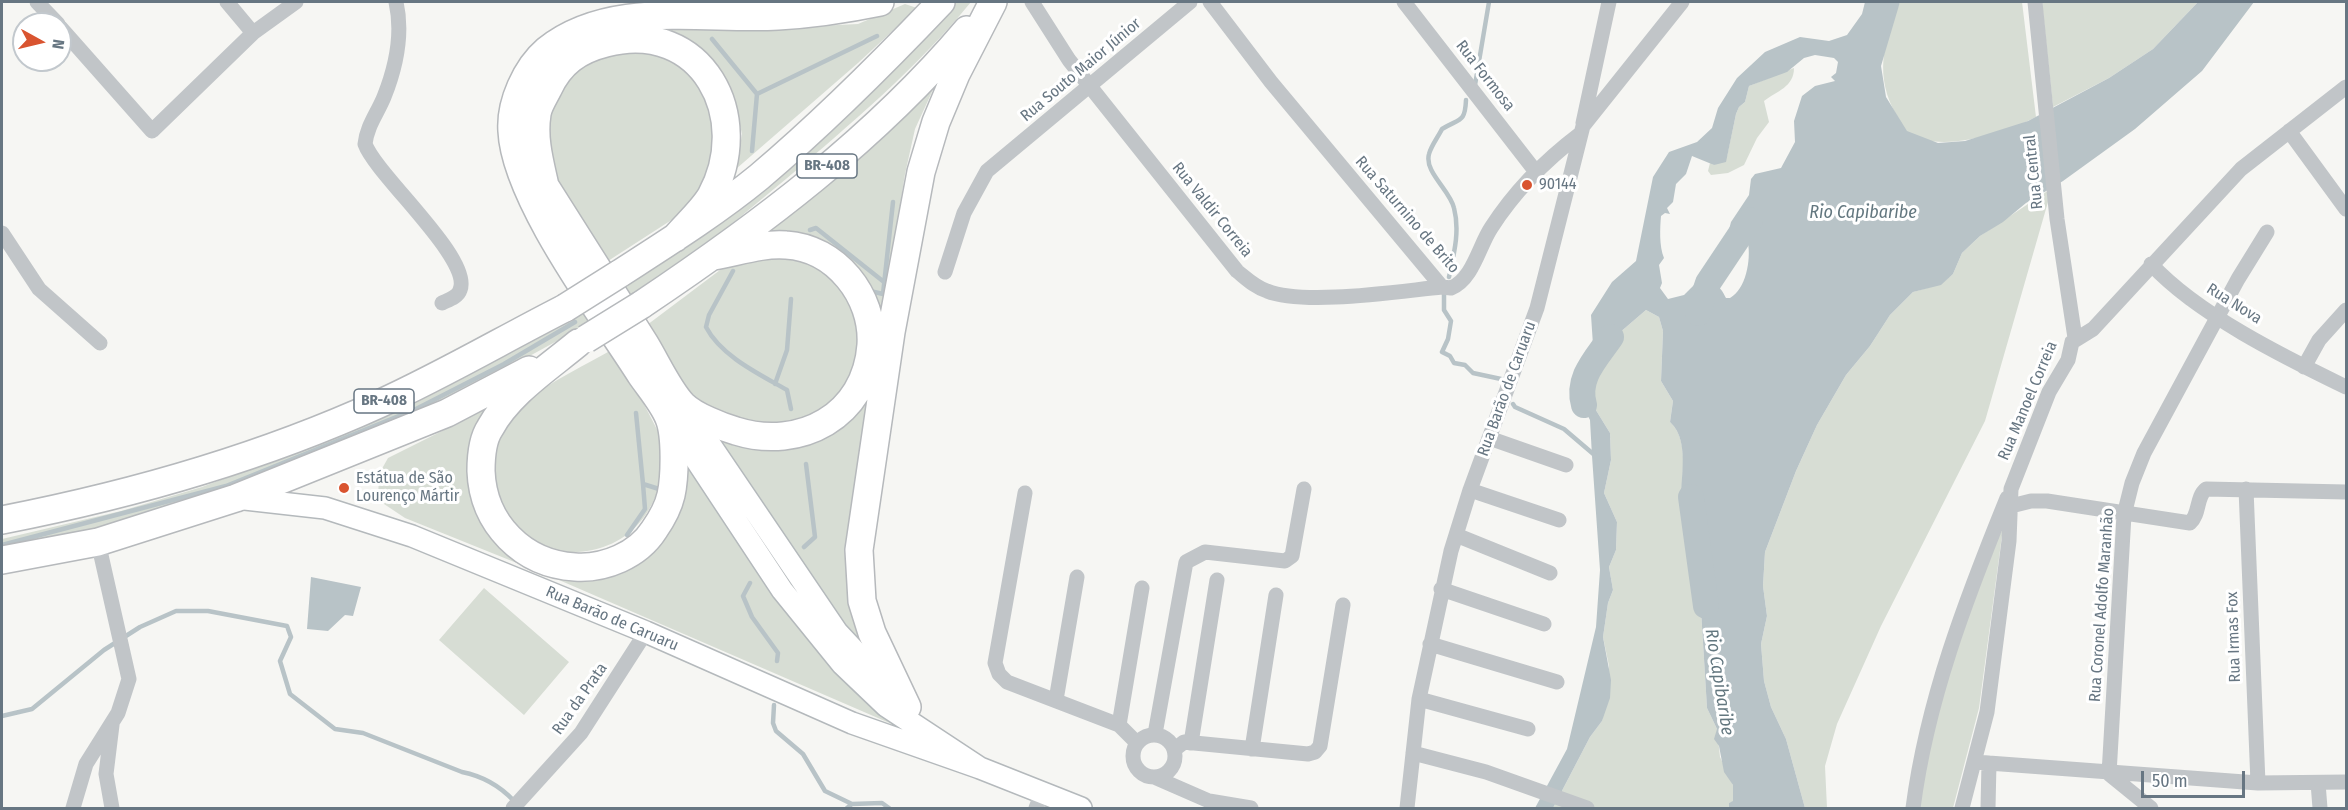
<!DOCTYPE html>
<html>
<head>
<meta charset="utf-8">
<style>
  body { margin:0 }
  #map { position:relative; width:2348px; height:810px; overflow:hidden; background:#f6f6f3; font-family:"Fira Sans Condensed",sans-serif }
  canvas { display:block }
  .frame { position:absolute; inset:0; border:3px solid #677682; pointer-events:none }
  .north { position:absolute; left:12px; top:12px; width:60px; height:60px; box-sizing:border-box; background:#fff; border:2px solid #c2c8cd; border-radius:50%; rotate:98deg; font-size:16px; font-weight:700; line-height:24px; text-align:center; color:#677682 }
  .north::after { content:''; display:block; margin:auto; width:21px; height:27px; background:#d95430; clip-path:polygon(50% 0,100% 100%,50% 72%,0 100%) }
  .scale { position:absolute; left:2141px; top:771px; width:104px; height:27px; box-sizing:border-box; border:3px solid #677682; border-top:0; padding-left:8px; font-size:18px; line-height:21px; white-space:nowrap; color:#677682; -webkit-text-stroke:4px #fff; paint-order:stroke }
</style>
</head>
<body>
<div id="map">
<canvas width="2348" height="810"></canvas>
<div class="frame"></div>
<div class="north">N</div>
<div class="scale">50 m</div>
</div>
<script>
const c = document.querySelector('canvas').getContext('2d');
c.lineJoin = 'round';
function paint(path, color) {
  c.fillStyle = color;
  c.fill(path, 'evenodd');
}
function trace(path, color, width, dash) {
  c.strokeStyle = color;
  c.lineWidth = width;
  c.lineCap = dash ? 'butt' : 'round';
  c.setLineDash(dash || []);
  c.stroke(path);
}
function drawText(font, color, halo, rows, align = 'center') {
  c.font = font + ' "Fira Sans Condensed",sans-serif';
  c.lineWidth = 6;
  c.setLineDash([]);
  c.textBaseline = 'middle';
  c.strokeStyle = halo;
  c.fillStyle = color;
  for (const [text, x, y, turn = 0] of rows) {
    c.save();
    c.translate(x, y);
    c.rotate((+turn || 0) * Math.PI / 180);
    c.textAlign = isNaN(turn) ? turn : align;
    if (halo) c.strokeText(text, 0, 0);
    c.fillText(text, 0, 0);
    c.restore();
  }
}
paint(new Path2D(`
  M953,2H971C917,68 851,124 786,179C735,221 686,264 632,302L617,284Z
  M1900,2H2022L2036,117C2005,133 1938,155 1907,132C1903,128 1900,120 1897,116C1874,77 1883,42 1900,2Z
  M2042,2H2198L2153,49L2109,78L2053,107Z
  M905,4L917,8L858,63L736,169L742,134L730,85L707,55L675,32L633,22L798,27L858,24Z
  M668,51L721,110L704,199L608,261L553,173L546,144L552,95L590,55Z
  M1794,68C1794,87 1777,91 1764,101L1769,122L1757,138L1744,165L1728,173L1711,175L1708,171L1710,163L1714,165L1727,156L1736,114L1739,107L1745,102L1749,86Z
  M942,70L915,129L905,174L848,533L874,664L814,584L714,435L751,449L792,448L833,431L860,401L855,268L825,241L788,232L758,230Z
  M2052,188L1985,421L1881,626L1837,724L1825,766L1827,808H1805L1786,739L1771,707L1764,681L1761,644L1767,616L1763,586L1765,552L1796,471L1817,425L1846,375L1870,346L1890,315L1913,292L1941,284L1953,274L1962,253L1980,236Z
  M736,258H814L853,298L861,354L837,404L782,430L707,409L681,382L647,325Z
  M591,304L599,318L451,399L384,431L112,529L2,553V539L121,511L202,487L300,450Z
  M1646,310L1659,317L1663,331L1661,381L1673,401L1670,422C1693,443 1678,487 1682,513C1684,520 1690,527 1692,534L1701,529L1706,557L1699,577L1707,708L1717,729L1720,757L1733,785V802L1729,803V808H1553L1590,737L1602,721L1609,666L1603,637L1608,603L1613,590L1609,567L1616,550L1617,522L1604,493L1611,460L1610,433L1594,407L1593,382L1603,357L1618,334Z
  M615,348L665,445C665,500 637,548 578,552C564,553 545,551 534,543C504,522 482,474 498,438C501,432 507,425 511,420C515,414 520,406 525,402C552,380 586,365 615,348Z
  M492,401L494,534L597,571L681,489L689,460L822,657L855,691L901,728L559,580L405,518L378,500L379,474L388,458L458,423Z
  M2003,528L1979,708L1953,808H1918L1925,747L1964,609Z
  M484,588L569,662L524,715L439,640Z`), '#d7ddd4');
paint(new Path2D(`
  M1865,2H1900L1881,66L1886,97L1907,131L1938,143L1965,141L2028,121L2109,78L2153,49L2198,2H2254L2202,71L2135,129L2063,181L2026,203L2003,222L1980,236L1962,253L1953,274L1941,285L1913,292L1890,315L1870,346L1846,375L1817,425L1796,471L1765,552L1763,586L1767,616L1761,644L1764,681L1771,707L1786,739L1805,808H1729V803L1733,801V785L1724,772L1719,746L1714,739L1717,729L1707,708L1699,577L1706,557L1701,530L1692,534C1690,527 1684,520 1682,513C1677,487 1693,443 1670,422L1673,401L1661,381L1663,331L1659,317L1646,310L1618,334L1603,357L1593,382L1594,407L1610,433L1611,460L1604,493L1617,522L1616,550L1609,567L1613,590L1608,603L1603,637L1611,680L1610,698L1602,721L1590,737L1553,808H1535L1567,749L1596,627L1600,570L1592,456L1590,420L1579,399L1583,377L1594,360L1591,315L1612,282L1636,261L1653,177L1669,152L1697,142L1712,128L1718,108L1737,78L1765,52L1800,37L1829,41L1847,35L1862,14ZM1815,55L1834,58L1838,62L1836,73L1831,77L1835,81L1815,86L1802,96L1794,121L1795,142L1781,168L1755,174L1751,179L1749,195L1731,222L1724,249L1728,246L1734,249L1741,240L1748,243C1751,260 1746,289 1730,298H1726C1720,285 1713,281 1698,281L1684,295L1668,299L1660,288L1662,283L1659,265L1664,258C1659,246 1660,228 1661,216L1665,213L1670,214L1667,208L1673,202L1676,184L1686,174L1692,156L1714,165L1726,162L1736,114L1739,107L1745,102L1749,86L1787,72L1804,58Z
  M311,577L361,587L353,616L345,615L328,631L307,629Z`), '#b8c3c7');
trace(new Path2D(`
  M712,39L757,94L752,151
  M1475,85L1489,2
  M757,94L877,36
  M810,230L816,228L884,282
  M733,271L709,315L706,327C721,356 759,374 787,390L791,409
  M1449,277C1454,254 1460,231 1454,208C1450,190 1424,172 1429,154C1431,146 1438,137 1442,129C1460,118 1465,123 1466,100
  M870,291L883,294L893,202
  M1444,294V310L1451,321L1448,339L1442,352L1450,356L1454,363L1465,365L1473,373L1501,379
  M775,384L787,350L791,299
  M1513,404L1515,407L1564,429L1598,458
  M636,413L643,484L659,489
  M627,535L645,509L643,484
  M2,545L226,486L416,409L504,364L575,322
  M804,547L815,537L806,464
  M750,583L743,596L752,617L778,653L777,661
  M774,705L773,723L776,731L803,754L825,791L852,804
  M2,716L32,709L104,650L140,627L176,611H208L287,626L291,637L280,661L290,694L335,729L363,733L462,772C482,776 500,786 514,801
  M847,808L852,804L882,803L889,808`), '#b8c3c7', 4.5);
trace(new Path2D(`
  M1698,313L1708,283L1750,220
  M1584,405C1576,378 1596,359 1611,337
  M1691,497L1706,606`), '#b8c3c7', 26);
const secondary = new Path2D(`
  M686,409L837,632L896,695
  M673,425L782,590L842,664L886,706L980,768L1081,808
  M236,498L325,508L412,536L646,632L852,723L980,768`);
const highway = new Path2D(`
  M675,238C686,225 702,211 711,196C754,117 702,18 606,43C578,50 560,63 548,89C544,97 538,106 537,114C533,139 540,163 545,186C579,239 611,291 645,344C656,362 669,391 683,405C694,416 722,427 736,431C800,451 866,416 871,345C874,296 836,248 786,245C763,243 737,252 714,256
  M619,274C667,243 715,213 759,177C823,123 883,63 941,2
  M641,305C759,226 875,139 967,30
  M578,343C548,368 509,393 490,428C482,440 481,457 481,471C483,524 523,564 575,567C605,569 638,555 654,530C661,520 668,508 671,495C675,477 676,435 669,418C663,403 650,388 641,375C603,315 515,199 512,131C510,103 526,68 547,50C610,0 702,20 778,16C813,14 846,9 880,2
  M2,520C130,495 260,458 379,404C443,375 504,339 565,308
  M2,560L98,542L236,498L447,413L529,370
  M907,707L872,633L862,601L859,550L891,332L921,172L936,122L956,74L993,2`);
trace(secondary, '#b4b9bc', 24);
trace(highway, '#b6b9bc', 30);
trace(new Path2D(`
  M37,2L58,24
  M227,2L253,33
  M396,2C403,33 396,67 384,97C377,114 367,126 365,144C376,175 473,259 460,290C458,297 448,300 442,303
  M1032,2L1069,60L1237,271C1247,279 1255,287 1267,291C1305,306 1400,291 1442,287
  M1210,2L1271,82L1442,287L1451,288C1473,279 1479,246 1491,228C1514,192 1547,159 1580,134
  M1404,2L1536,172
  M2035,2L2057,219L2075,338
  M60,27L152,131L253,33L296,2
  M1583,123L1609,2
  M2289,131L2346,209
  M2,233L39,289L100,343
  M2151,264C2197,314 2284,357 2346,387
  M945,272L964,213L987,171L1190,2
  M2304,367L2319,340L2346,310
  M1489,438L1566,465
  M2246,489L2258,783
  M1470,490L1559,520
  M1025,493L995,663L999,674L1007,682L1119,725L1137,743
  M2011,506L2031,501H2047L2190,523C2200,514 2196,497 2206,489L2346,492
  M1456,535L1550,573
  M1441,589L1544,624
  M1430,644L1557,682
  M1419,699L1528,729
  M1056,700L1077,577
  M1119,725L1142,588
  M1155,734L1186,562L1205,552L1285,561L1292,556L1304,489
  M1133 756a21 21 0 1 1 42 0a21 21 0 1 1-42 0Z
  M1191,743L1217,580
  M1175,749L1184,742L1308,754L1315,752L1320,746L1343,605
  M1252,749L1276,595
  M1413,753L1486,772L1587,808
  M1975,762L2258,783L2346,782
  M1154,777L1209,801L1251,808
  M2318,783L2320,808
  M73,808L86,764L118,713L129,679L98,542
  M112,808L106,774L112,725
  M513,808L581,733L646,632
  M1036,808L1042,793
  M1407,808L1419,699L1451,551L1470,490L1537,308L1583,126L1682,2
  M1913,808C1927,700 1966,599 2007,498
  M1962,808L1987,712L2009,541L2011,489L2049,392L2068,360L2072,342L2093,329L2241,169L2346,87
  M1988,808L1989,763
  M2151,808L2109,774L2124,515L2132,483L2144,453L2238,279L2267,232`), '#c1c5c8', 15);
trace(secondary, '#fff', 21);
trace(highway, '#fff', 27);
const highwayBridge = new Path2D(`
  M565,308L619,274
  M586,339L641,305`);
trace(highwayBridge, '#b6b9bc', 30, []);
trace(highwayBridge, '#fff', 27);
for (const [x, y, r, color] of [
  [1527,185,6,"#d95430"],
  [344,488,6,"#d95430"]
]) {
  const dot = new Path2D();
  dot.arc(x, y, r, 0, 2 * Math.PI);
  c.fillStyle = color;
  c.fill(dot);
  trace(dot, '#fff', 2);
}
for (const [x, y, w] of [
  [827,166,60],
  [384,401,60]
]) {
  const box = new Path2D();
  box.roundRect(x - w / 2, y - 12, w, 24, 4.5);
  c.fillStyle = '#fff';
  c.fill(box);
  trace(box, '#677682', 1.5);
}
drawText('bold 15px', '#677682', null, [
  ["BR-408",827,166],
  ["BR-408",384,401]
]);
drawText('16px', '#677682', '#fff', [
  ["Rua Souto Maior Júnior",1081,70,-40],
  ["Rua Formosa",1485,76,52],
  ["Rua Central",2034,172,-96],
  ["Rua Valdir Correia",1212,210,51],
  ["Rua Saturnino de Brito",1407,215,49],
  ["Rua Nova",2234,304,32],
  ["Rua Barão de Caruaru",1507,389,-70],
  ["Rua Manoel Correia",2028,401,-67],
  ["Rua Coronel Adolfo Maranhão",2102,605,-86],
  ["Rua Barão de Caruaru",612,619,23],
  ["Rua Irmas Fox",2234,637,-92],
  ["Rua da Prata",580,699,-55]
]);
drawText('16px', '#677682', '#fff', [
  ["90144",1539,185],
  ["Estátua de São",356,479],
  ["Lourenço Mártir",356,497]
], 'left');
drawText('italic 18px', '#63777f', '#fff', [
  ["Rio Capibaribe",1863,213],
  ["Rio Capibaribe",1719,682,81]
]);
</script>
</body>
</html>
